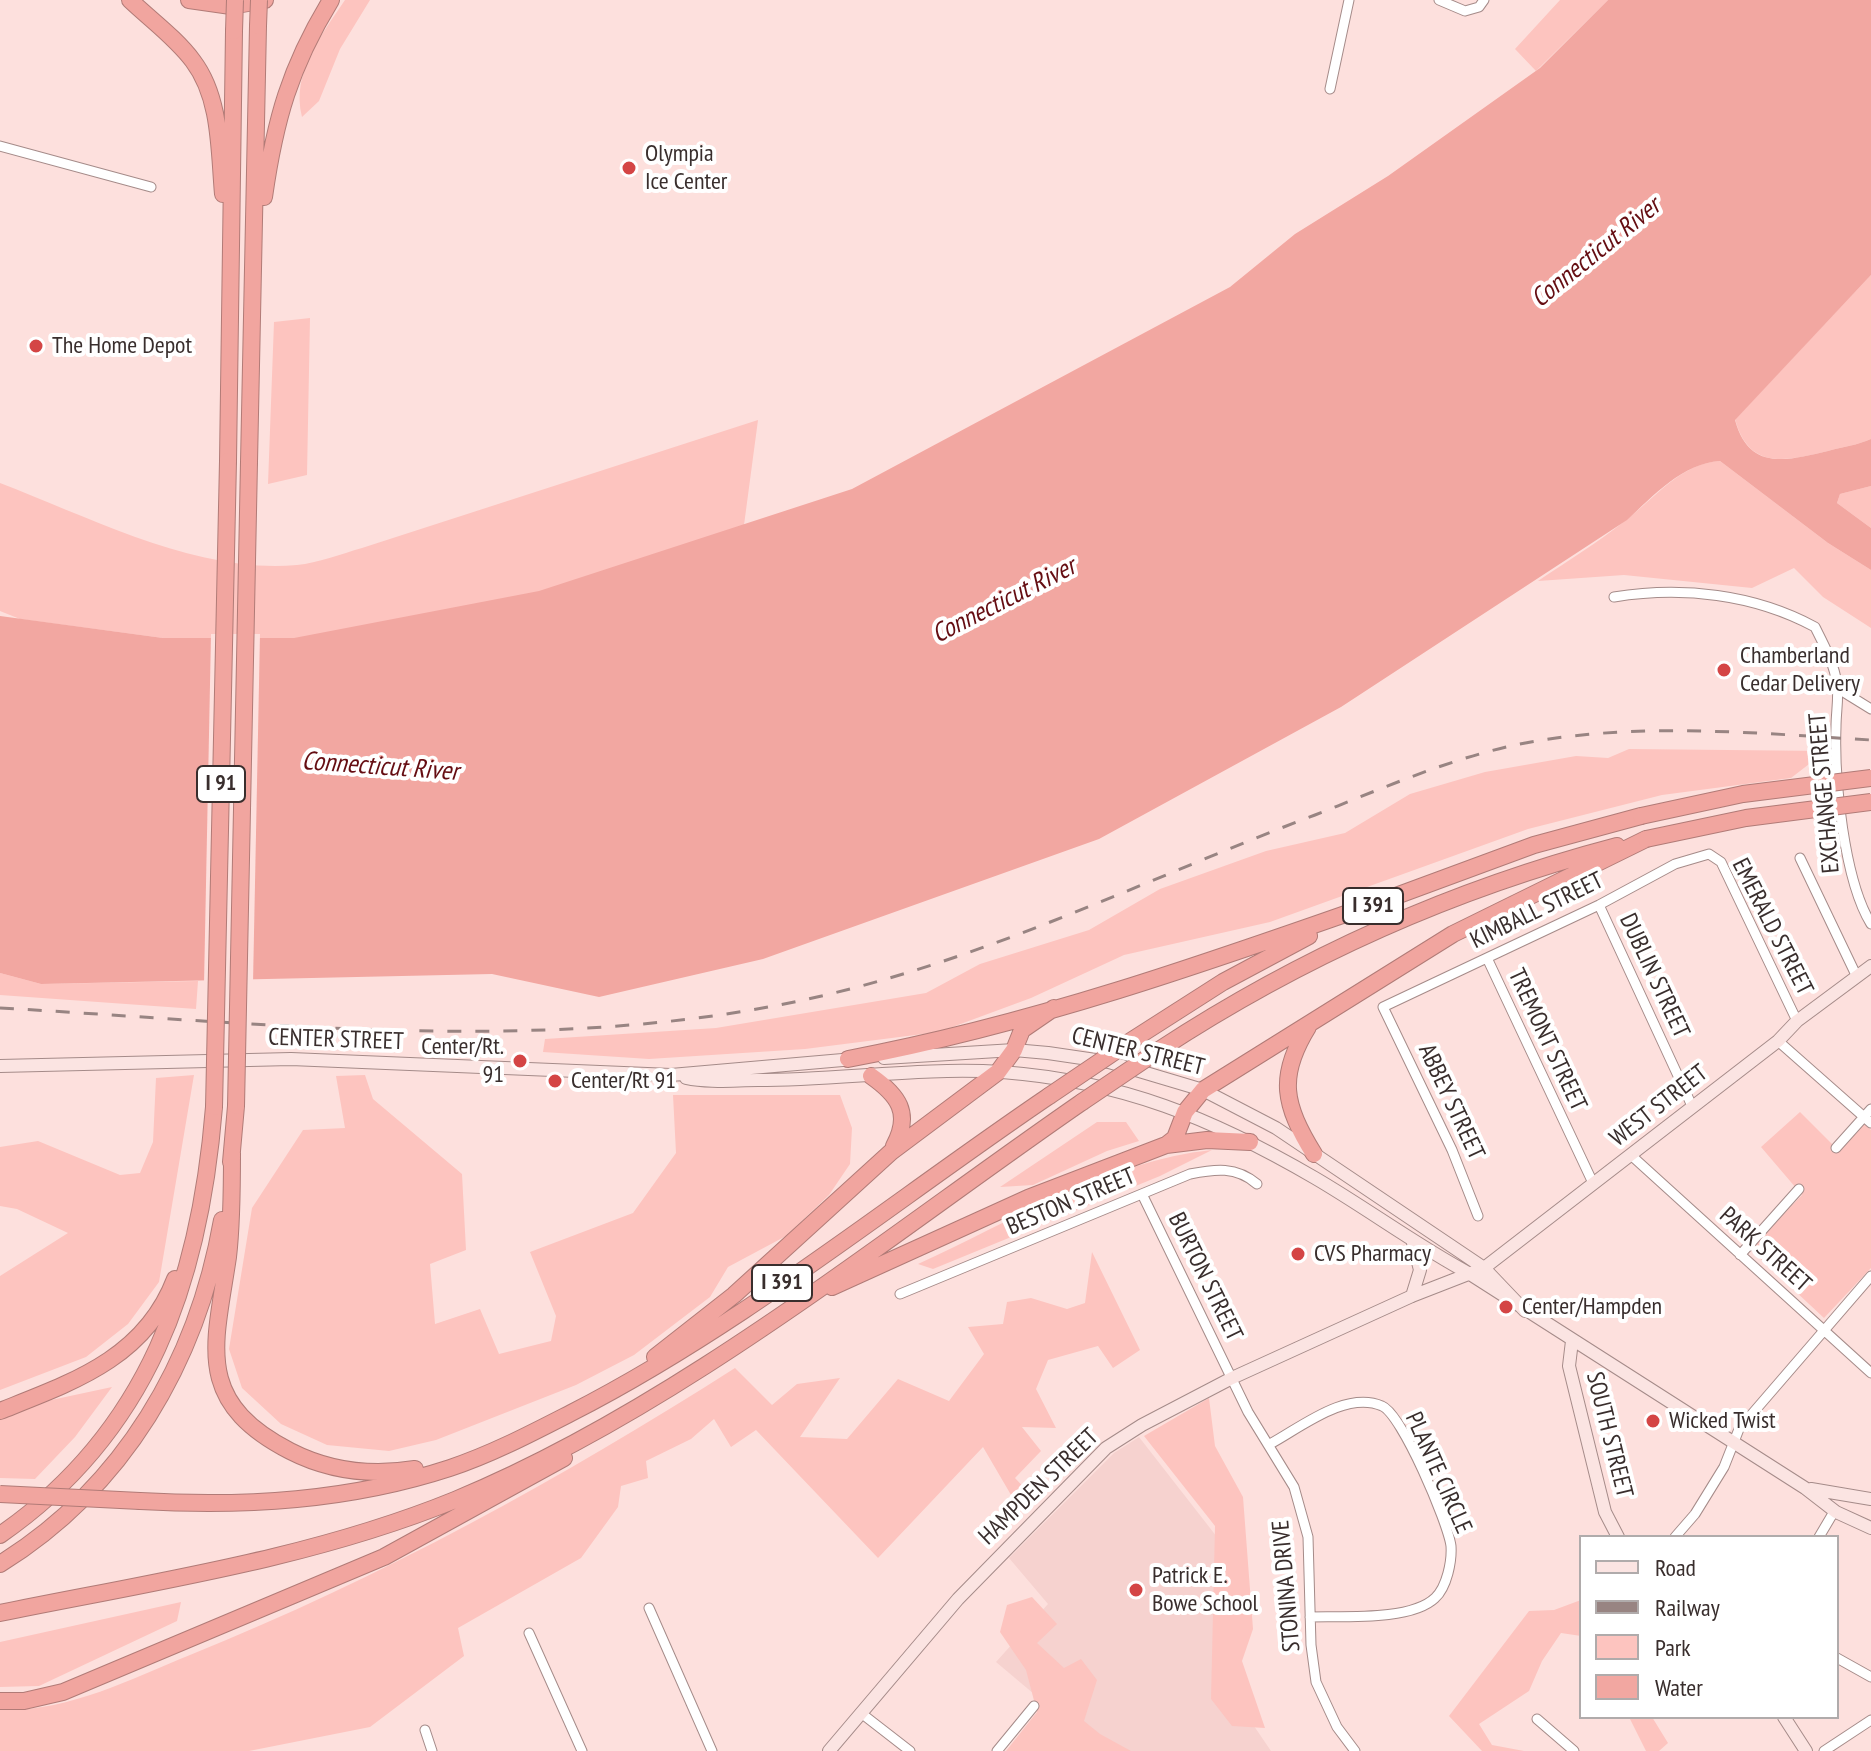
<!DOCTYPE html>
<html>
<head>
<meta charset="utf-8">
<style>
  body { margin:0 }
  #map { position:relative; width:1871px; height:1751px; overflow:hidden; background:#fde0dd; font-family:"PT Sans Narrow",sans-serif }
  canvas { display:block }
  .legend { position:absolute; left:1579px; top:1535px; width:260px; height:184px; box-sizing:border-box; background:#fff; border:2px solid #b0abab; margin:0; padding:10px 14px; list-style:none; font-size:24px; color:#392e2d }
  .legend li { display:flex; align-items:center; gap:16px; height:40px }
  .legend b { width:40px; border:2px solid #b0abab }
</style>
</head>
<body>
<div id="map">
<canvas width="1871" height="1751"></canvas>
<ul class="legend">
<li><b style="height:10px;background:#fbe4e2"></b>Road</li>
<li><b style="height:10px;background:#988482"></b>Railway</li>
<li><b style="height:22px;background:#fdc4bf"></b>Park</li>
<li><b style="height:22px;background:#f2a7a1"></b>Water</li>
</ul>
</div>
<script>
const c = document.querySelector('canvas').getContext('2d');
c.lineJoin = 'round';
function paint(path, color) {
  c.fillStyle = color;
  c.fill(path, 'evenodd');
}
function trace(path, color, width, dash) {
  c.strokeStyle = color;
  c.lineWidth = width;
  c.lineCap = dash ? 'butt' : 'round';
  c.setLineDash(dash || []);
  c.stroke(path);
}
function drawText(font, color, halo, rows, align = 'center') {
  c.font = font + ' "PT Sans Narrow",sans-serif';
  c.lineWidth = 8;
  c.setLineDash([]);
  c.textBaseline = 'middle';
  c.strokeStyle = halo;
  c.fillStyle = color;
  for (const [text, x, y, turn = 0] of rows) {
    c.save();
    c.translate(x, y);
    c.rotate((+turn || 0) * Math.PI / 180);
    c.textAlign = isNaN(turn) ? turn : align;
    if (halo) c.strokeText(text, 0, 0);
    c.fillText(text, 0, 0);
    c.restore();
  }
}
paint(new Path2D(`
  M1139,1437L1224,1546L1236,1660L1254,1726L1271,1751H1028L1053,1710L996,1662L1048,1604L1009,1558L1114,1453Z`), '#f6d2cf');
paint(new Path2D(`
  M345,0H370L340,49L319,101L302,117C291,72 321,36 345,0Z
  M1560,0H1608L1536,71L1515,49Z
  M1871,275V439C1858,445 1842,447 1828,451C1786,461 1749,471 1735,419Z
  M310,318L307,475L268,484L274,322Z
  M758,420L744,525L324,670L163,638L20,619L0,611V483C92,518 197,574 297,565C318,563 341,554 362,548Z
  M1720,461L1828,543L1871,570V628L1823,597L1794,568L1752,588L1624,575L1538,581C1567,561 1599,542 1626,520C1655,498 1681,463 1720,461Z
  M1871,486V528L1837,503L1840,494Z
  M1629,749L1826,751L1791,778L1662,795L1528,829L1270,922L1124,955L1031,998L939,1032L805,1049L649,1059L543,1052L545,1039L716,1028L926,993L980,964L1089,930L1160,889L1266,851L1345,833L1410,794L1485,772L1576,756L1608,758Z
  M0,973L41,984L198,981L196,1009L0,995Z
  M194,1075L159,1282L128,1324L86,1357L0,1390V1276L68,1233L17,1209L0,1206V1147L38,1141L120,1175L140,1173L153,1142L156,1078Z
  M365,1075L373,1099L462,1174L466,1250L430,1264L435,1324L480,1309L499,1354L551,1341L556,1316L530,1252L633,1213L676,1153L673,1095H840L852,1128L850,1164L829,1195L786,1236L728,1267L710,1297L634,1355L576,1385L436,1440L389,1451L327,1445L281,1424L242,1388L229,1349L252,1208L303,1130L345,1128L336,1076Z
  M1800,1112L1837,1149L1864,1123L1871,1130V1268L1824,1318L1750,1249L1802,1195L1761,1147Z
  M1097,1122H1126L1139,1141L1107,1151L1033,1185L1000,1187Z
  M1212,1150L1160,1176L933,1269L918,1264C1013,1221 1107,1161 1212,1150Z
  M1092,1252L1140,1350L1113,1368L1098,1346L1048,1360L1036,1389L1056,1428L1022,1427L1041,1451L1015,1478L1033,1497L1021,1512L983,1447L878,1558L756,1430L731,1447L714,1419L691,1439L646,1461L648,1478L621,1486L618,1507L581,1558L458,1628L464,1656L370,1727L249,1751H0V1710C67,1712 129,1680 190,1655C381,1578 561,1479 735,1368L772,1405L797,1384L840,1378L800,1437L847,1439L898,1379L949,1401L984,1354L968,1327L1003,1324L1007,1302L1031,1298L1067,1309L1085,1303Z
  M112,1387L75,1437L35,1479L0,1478V1417L42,1402Z
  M1209,1398L1215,1446L1243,1497L1253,1629L1242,1661L1265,1728L1232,1726L1211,1699L1215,1526L1144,1436Z
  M1032,1597L1057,1624L1037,1643L1064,1668L1081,1659L1097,1680L1084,1721L1100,1734L1131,1751H1006L1037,1712L1026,1670L1000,1632L1007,1605Z
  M1581,1600V1636L1561,1633L1542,1661L1529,1691L1479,1724L1492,1745L1524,1751H1482L1449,1716L1529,1611L1554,1610Z
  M181,1602L177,1621L39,1686L0,1687V1642Z
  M1629,1717H1652L1668,1743L1659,1751H1646Z`), '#fdc4bf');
paint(new Path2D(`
  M1608,0H1871V275L1735,420C1749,471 1786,461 1828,451C1842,447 1858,445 1871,439V486L1840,494L1837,503L1871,528V570L1828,543L1720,461C1683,463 1653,496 1627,520L1341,707L1099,839L763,959L599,997L492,974L41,984L0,973V616L163,638H294L539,591L852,489L1230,287L1295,234L1388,176L1540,68Z`), '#f2a7a1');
paint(new Path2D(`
  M211,634H260L253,983L204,984Z`), '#fde0dd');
const street = new Path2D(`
  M1439,0L1465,11L1479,7L1484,0
  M1330,89L1349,0
  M0,146L151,187
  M1614,597C1682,586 1754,594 1815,627C1824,645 1834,663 1837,684C1839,698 1836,712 1836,727C1834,779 1844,880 1871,924
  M1837,688L1871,709
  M1800,858L1857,977
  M1599,905L1692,1106
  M1487,958L1593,1183
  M1778,1041L1871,1123
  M1836,1148L1871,1109
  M1633,1157L1871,1373
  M1142,1194L1248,1412L1294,1487L1308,1537L1311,1645L1316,1682L1337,1727L1355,1751
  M1478,1216L1452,1150L1383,1007L1599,905L1675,864L1709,854L1721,862L1797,1021
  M1740,1255L1799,1189
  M900,1294L1190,1174C1215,1169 1236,1166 1257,1184
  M1270,1444C1300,1428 1346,1390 1382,1406C1402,1414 1448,1523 1451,1546C1452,1561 1447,1587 1435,1598C1411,1621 1343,1616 1310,1617
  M1675,1537L1695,1514L1724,1467L1739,1429L1871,1276
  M1819,1537L1835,1510
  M649,1608L712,1751
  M529,1633L582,1751
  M1837,1658L1871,1677
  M861,1713L910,1751
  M1537,1719L1574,1751
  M425,1730L432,1751
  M997,1751L1034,1706
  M1824,1751L1871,1720`);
const secondary = new Path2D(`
  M884,1058L1014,1050L1048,1053L1109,1062L1203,1090L1276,1128L1484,1268L1525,1311
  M0,1066L291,1059L671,1075L854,1059
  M686,1078C709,1083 735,1080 758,1080C839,1080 921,1067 1002,1072C1121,1081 1212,1118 1315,1178C1368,1209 1416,1245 1470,1274L1805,1488L1836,1512L1871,1528
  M1412,1296L1420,1270L1413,1243
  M1572,1341L1569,1366L1605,1512L1618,1537
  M1811,1489L1871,1499
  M1784,1717L1806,1751
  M829,1751L958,1599L1106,1448L1142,1425L1232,1378L1412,1296L1484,1268L1778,1041L1797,1021L1871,966`);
const highway = new Path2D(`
  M130,0C151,20 176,38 193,61C221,98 219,150 223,194
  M189,0L231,6L265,0
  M264,197C275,120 290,67 331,0
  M228,461L234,31
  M249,462L258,26
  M1385,900L1534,845L1641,816
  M1308,1027C1277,1077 1284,1105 1314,1154
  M1126,1044L1223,982L1309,936
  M1159,1050C1301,957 1453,889 1617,846
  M848,1059C1035,1024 1215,960 1394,897
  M871,1076C898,1095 912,1113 894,1146
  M1166,1145L1207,1140L1250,1142
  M232,1153C232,1188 232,1223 228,1257C215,1345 193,1401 290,1451C329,1471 372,1476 415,1469
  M231,1162L236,1106
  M832,1287L1028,1198L1166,1145L1175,1138L1185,1112L1203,1090L1453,934L1646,839
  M655,1357L734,1295L891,1152L998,1072L1014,1050L1022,1030L1054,1008
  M0,1411C73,1382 145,1358 175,1279
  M140,1501C245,1507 349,1501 450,1468C492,1454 532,1433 571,1413C741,1326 891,1203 1049,1096
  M0,1535C149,1432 200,1281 214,1107
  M0,1564C124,1487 197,1362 222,1220
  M0,1613C152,1582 310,1559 455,1500C676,1409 885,1238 1082,1102
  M0,1701H24L63,1692L384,1557L564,1458`);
trace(street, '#a58b89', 11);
trace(secondary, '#a58b89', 14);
trace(highway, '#b17b77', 18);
trace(street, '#fff', 9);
trace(secondary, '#fbe4e2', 12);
trace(highway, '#f1a59f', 16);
trace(new Path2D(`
  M0,1008C267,1023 554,1057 817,997C989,958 1151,877 1315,815C1381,789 1446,760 1515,745C1632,721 1753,733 1871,740`), '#988482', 3, [14, 14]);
const highwayBridge = new Path2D(`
  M258,26L259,0
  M234,31L235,0
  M1641,816L1743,794L1871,778
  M1646,839L1746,818L1871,802
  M1049,1096L1126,1044
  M1082,1102L1159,1050
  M236,1106L249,462
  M214,1107L228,461
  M0,1494L140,1501`);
trace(highwayBridge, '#b17b77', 18, []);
trace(highwayBridge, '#f1a59f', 16);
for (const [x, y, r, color] of [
  [629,168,8,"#d44545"],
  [36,346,8,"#d44545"],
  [1724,670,8,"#d44545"],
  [520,1061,8,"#d44545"],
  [555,1081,8,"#d44545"],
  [1298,1254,8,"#d44545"],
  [1506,1307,8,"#d44545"],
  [1653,1421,8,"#d44545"],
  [1136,1590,8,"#d44545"]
]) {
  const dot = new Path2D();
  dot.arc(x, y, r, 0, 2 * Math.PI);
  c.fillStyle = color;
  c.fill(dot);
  trace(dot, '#fff', 3);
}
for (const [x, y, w] of [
  [221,784,48],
  [1373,906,60],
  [782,1283,60]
]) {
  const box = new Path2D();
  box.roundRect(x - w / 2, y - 18, w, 36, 6);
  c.fillStyle = '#fff';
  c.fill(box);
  trace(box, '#392e2d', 2);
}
drawText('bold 22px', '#392e2d', null, [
  ["I 91",221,784],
  ["I 391",1373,906],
  ["I 391",782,1283]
]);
drawText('24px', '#392e2d', '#fff', [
  ["Olympia",645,154],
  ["Ice Center",645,182],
  ["The Home Depot",52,346],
  ["Chamberland",1740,656],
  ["Cedar Delivery",1740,684],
  ["Center/Rt.",504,1047,"right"],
  ["91",504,1075,"right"],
  ["Center/Rt 91",571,1081],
  ["CVS Pharmacy",1314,1254],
  ["Center/Hampden",1522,1307],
  ["Wicked Twist",1669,1421],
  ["Patrick E.",1152,1576],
  ["Bowe School",1152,1604]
], 'left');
drawText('24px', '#392e2d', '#fff', [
  ["EXCHANGE STREET",1825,793,-95],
  ["KIMBALL STREET",1537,911,-26],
  ["EMERALD STREET",1772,927,63],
  ["DUBLIN STREET",1654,976,65],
  ["CENTER STREET",336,1040,2],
  ["TREMONT STREET",1547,1040,65],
  ["CENTER STREET",1138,1052,14],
  ["ABBEY STREET",1451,1102,65],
  ["WEST STREET",1659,1106,-38],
  ["BESTON STREET",1071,1202,-23],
  ["PARK STREET",1765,1250,42],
  ["BURTON STREET",1205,1277,64],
  ["SOUTH STREET",1609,1435,76],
  ["PLANTE CIRCLE",1438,1473,66],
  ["HAMPDEN STREET",1039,1487,-44],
  ["STONINA DRIVE",1287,1586,-95]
]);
drawText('italic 26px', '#650d12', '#fff', [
  ["Connecticut River",1596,253,-39],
  ["Connecticut River",1004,601,-27],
  ["Connecticut River",380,767,4]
]);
</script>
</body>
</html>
